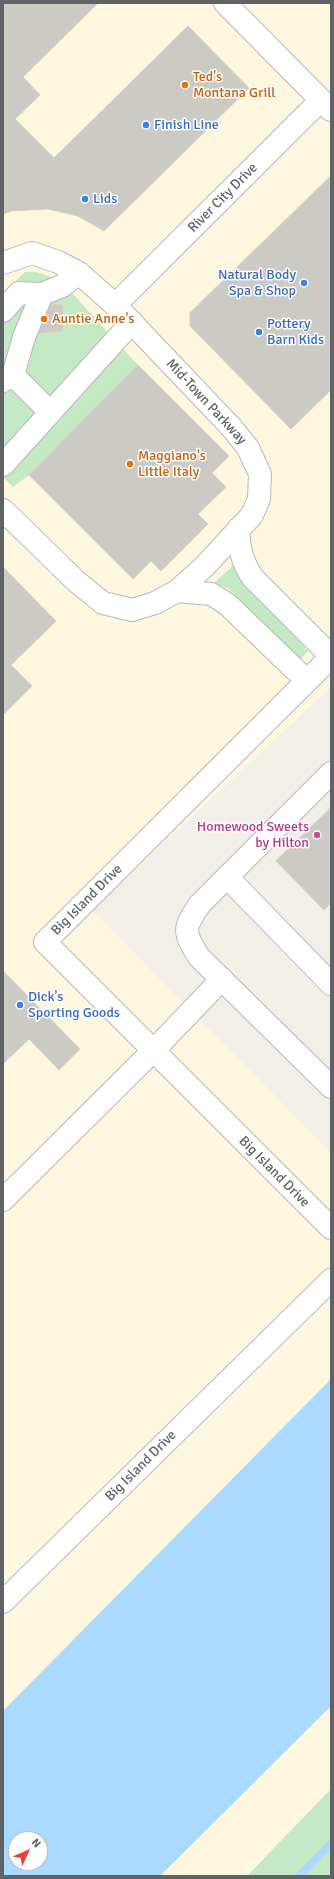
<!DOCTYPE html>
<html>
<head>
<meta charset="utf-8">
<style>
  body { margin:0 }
  #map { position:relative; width:334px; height:1879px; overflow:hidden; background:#f1efe8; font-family:Signika,sans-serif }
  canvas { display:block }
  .frame { position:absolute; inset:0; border:4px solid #5f6368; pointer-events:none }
  .north { position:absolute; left:8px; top:1831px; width:40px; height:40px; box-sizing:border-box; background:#fff; border:1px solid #bfc1c3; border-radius:50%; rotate:46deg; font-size:11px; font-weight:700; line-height:16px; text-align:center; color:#5f6368 }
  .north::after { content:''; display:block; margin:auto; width:14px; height:18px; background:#ea4335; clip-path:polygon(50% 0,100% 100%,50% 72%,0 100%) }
</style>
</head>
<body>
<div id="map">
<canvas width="334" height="1879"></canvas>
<div class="frame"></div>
<div class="north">N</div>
</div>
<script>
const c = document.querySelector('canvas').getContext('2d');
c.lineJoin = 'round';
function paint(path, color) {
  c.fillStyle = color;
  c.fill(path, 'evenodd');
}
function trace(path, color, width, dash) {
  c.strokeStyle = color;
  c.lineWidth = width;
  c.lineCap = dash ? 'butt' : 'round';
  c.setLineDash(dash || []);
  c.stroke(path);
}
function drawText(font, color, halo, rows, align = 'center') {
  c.font = font + ' Signika,sans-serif';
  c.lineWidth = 3;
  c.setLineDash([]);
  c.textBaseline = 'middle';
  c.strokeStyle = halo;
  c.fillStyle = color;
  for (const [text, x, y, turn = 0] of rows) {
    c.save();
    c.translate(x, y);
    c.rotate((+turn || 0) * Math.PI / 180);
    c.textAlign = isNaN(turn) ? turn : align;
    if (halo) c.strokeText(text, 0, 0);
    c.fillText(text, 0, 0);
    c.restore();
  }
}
paint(new Path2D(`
  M3,3H331V687L92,910L331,1153V1789L247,1876H3ZM16,1839H40V1863H16Z`), '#fef7e0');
paint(new Path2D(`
  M25,272H36L59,279L138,365L29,475L13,487L3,477V293Z
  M235,564L243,581L308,651L300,660L229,589L214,583Z
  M331,1789V1876H247Z`), '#c5e8c5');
paint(new Path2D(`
  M331,1379V1706L160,1876H3V1711ZM16,1839H40V1863H16Z`), '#aadaff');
trace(new Path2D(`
  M299,1876L331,1844`), '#aadaff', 8);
const building = new Path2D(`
  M3,3H98L23,77L40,95L15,119L54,158L188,26L249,88L104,231L78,216L48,209L12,211L3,214Z
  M331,176V390L291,429L190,326V313Z
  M62,305L63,331L27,334L25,307Z
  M138,365L229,456L212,473L226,487L198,514L208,524L161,571L151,561L133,579L29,475Z
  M3,567L56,621L11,665L32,686L3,715Z
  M331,808V903L324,910L276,861Z
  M3,971L80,1049L59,1070L29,1039L3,1064Z`);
paint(building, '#cccac5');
trace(building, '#d6d1c6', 1);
const minor = new Path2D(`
  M225,3L331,110
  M3,263L32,253L58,262L79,273L115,305L232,428L248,448L260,474L259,499L252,515L204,567L177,591L155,603L132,610L103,603L77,582L3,510
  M115,305L321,100
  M3,311L19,293L42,294L62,286L79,273
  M13,375L24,337L42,294
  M3,381L13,375L50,412
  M3,465L132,322
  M238,529C239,548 242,562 253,578L331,656
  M177,591L211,594L227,604L307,681
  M331,657L45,942L331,1228
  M331,773L200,904C183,929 183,931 199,957L331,1087
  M227,877L331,984
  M3,1200L153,1051L222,979
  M3,1602L331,1280`);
trace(minor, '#b5b8bc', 24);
trace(minor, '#fff', 22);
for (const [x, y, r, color] of [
  [185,85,4,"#e8710a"],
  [146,125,4,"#3f7fe0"],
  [85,199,4,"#3f7fe0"],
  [304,283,4,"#3f7fe0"],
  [44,319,4,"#e8710a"],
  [259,332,4,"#3f7fe0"],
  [130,464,4,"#e8710a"],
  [317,835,4,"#d1479c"],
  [20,1005,4,"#3f7fe0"]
]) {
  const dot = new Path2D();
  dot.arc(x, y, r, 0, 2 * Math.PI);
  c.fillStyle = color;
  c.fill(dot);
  trace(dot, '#fff', 1.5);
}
drawText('14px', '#c56008', '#fff', [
  ["Ted's",193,77],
  ["Montana Grill",193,93],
  ["Auntie Anne's",52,319],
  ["Maggiano's",138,456],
  ["Little Italy",138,472]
], 'left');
drawText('14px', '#366cbe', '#fff', [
  ["Finish Line",154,125],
  ["Lids",93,199],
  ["Natural Body",296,275,"right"],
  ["Spa & Shop",296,291,"right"],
  ["Pottery",267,324],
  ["Barn Kids",267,340],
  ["Dick's",28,997],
  ["Sporting Goods",28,1013]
], 'left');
drawText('14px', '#5f6368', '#fff', [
  ["River City Drive",223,198,-45],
  ["Mid-Town Parkway",206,402,47],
  ["Big Island Drive",87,900,-45],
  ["Big Island Drive",274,1172,45],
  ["Big Island Drive",141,1466,-45]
]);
drawText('14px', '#b23c85', '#fff', [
  ["Homewood Sweets",309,827],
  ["by Hilton",309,843]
], 'right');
</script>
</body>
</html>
